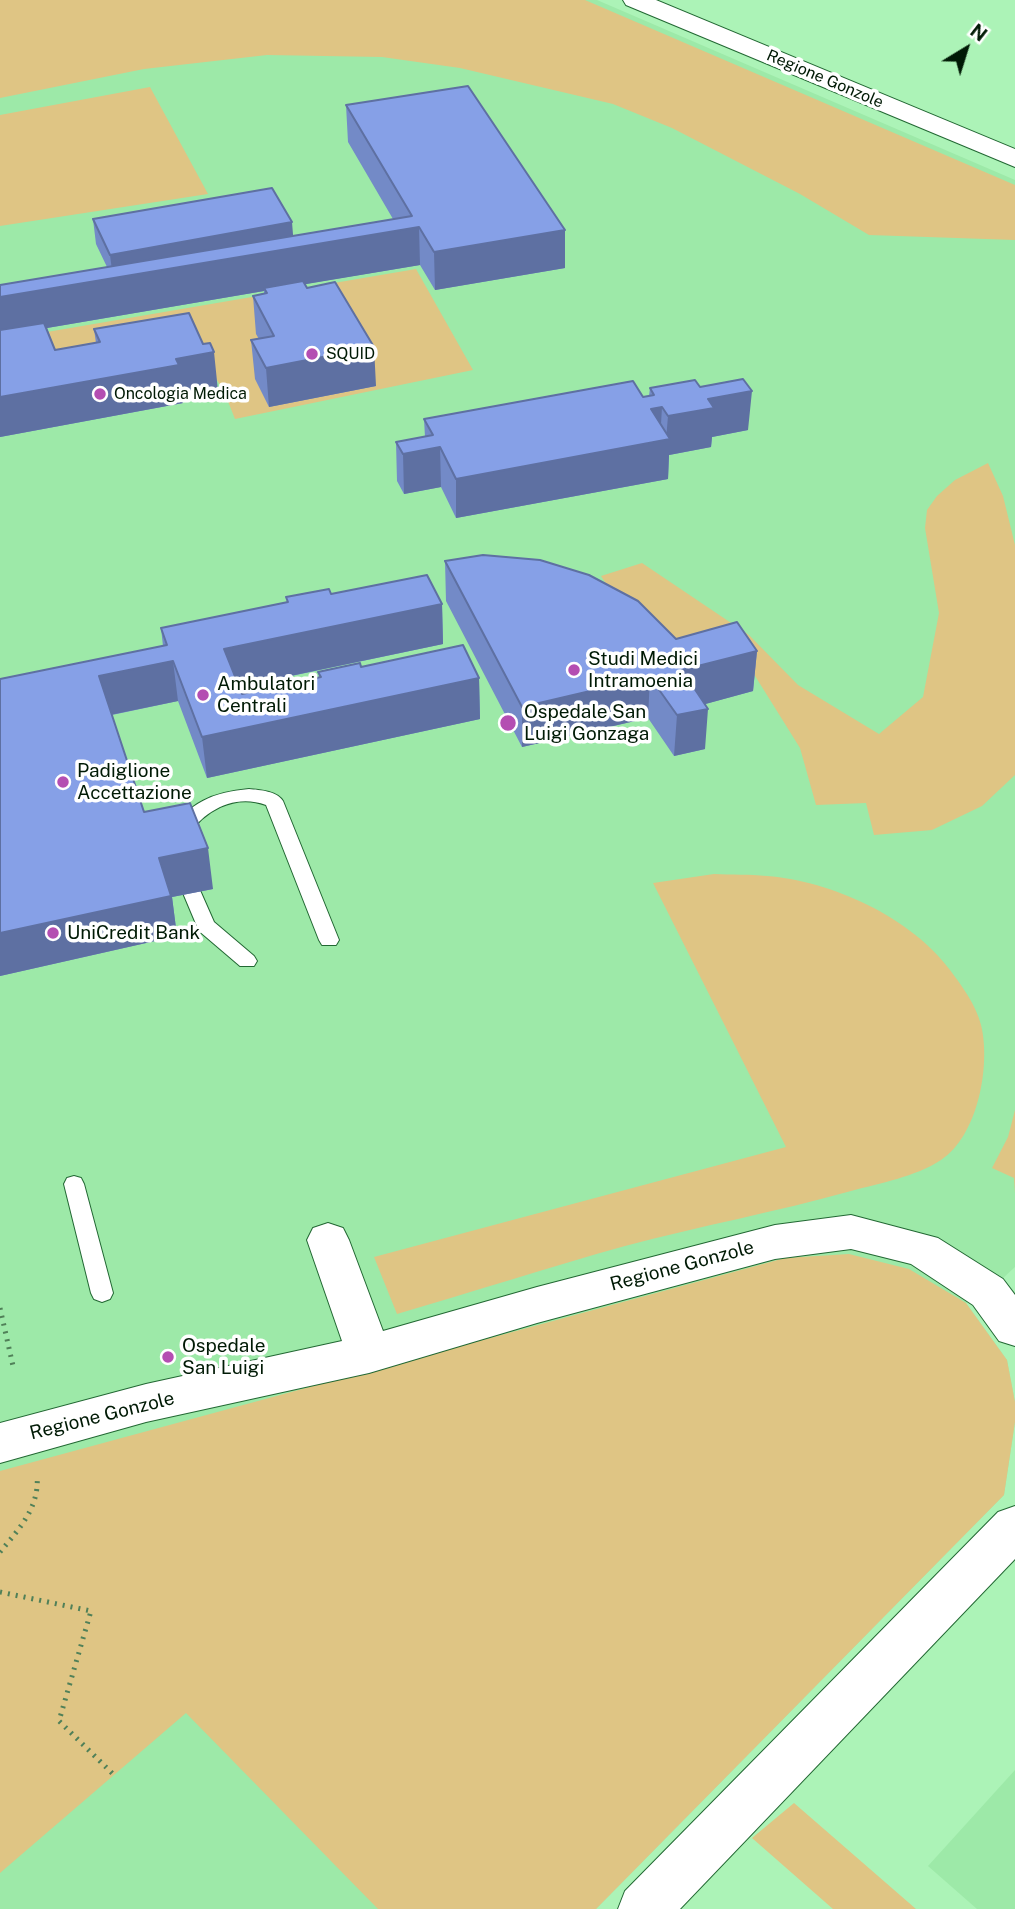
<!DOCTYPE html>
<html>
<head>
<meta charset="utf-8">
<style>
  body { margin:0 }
  #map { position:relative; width:1015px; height:1909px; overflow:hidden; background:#acf3b7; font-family:"Public Sans",sans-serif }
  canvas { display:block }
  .north { position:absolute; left:931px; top:14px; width:70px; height:70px; -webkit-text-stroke:5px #fff; paint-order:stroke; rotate:38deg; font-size:19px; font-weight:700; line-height:28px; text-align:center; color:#001a05 }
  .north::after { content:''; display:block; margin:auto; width:24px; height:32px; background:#001a05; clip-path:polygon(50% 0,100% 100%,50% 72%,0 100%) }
</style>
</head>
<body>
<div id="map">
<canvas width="1015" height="1909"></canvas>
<div class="north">N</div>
</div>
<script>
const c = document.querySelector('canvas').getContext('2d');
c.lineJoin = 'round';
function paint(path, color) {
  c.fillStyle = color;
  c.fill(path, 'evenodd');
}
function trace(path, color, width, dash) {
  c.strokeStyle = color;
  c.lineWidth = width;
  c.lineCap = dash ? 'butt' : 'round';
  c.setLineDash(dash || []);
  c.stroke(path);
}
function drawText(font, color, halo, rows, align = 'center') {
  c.font = font + ' "Public Sans",sans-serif';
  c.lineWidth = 7;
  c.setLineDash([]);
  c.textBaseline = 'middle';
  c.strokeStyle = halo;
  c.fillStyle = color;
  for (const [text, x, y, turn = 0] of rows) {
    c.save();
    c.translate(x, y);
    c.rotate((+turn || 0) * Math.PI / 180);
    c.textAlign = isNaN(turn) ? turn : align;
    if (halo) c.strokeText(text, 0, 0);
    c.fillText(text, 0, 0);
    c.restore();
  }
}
paint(new Path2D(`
  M0,0H597L1015,180V1267L988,1292L966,1303L1007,1360L1015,1402V1422L1004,1495L596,1909H0Z
  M1015,1770V1909H977L928,1866Z`), '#9de9a8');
paint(new Path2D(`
  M0,0H585L1015,185V240L869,235L800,194L672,128L613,104L460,68L382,57L267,55L144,69L0,98Z
  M150,87L208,194L0,226V115Z
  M416,269L473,370L235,419L225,394L197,345L91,365L0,340Z
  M988,463L1003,496L1015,545V775L982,806L932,830L874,835L866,803L816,805L800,748L742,655L676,670L632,624L601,576L642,563L749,635L798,685L879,734L923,697L939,613L925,528L927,510L937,496L955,480Z
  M714,874C731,875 749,874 767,876C831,881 911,917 950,970C962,986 976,1005 981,1025C991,1065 978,1136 941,1160C915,1177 880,1183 851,1191C776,1212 700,1226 625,1246C549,1267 473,1292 397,1314L374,1257L786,1147L653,883Z
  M1015,1110V1193L1014,1178L992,1168L1008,1137Z
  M849,1254L909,1269L966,1303L1007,1360L1015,1402V1422L1004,1495L596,1909H378L186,1713L0,1873V1471L785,1258Z
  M794,1803L916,1909H833L752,1838Z`), '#dfc584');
const service = new Path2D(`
  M249,789C260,790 277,791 283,801L339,940L336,945H322L319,940L266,805C234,793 203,811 186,838H174L171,834C187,802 215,792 249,789Z
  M192,886L199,888L214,922L254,956L257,961L254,966H240L199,931L183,893L185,888Z
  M74,1176L81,1178L84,1184L113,1293L110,1299L102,1302L94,1299L91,1293L64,1184L67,1178Z`);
const minor = new Path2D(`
  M623,0H656L1015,149V167L626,5Z
  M851,1215L938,1238L1003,1279L1015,1295V1346L999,1341L973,1305L911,1264L851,1249L775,1259L537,1323L369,1373L146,1422L0,1463V1423L146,1384L342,1341L307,1240L313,1228L328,1223L343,1228L349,1240L383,1331L537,1287L775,1225Z
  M1015,1506V1559L680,1909H618L625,1891L998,1512Z`);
trace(service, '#226833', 2);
trace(minor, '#226833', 2);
trace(new Path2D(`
  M0,1308L13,1366
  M0,1552C19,1529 40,1507 37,1475
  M0,1592L91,1611L59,1721L113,1774`), '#508058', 5, [2, 6]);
paint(service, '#fff');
paint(minor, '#fff');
paint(new Path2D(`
  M346,105L565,268L435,290L420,265L305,284L376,386L269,407L255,379L251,340L259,339L256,334L253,296L264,293V291L47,328L55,350L96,343L94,329L218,391L182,397L183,403L0,437V285L107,267L96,244L93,219L293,236L393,219L348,142Z
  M700,387L748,430L712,437L711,447L669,455L668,479L456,518L441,487L404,494L397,481L396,442L425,437L424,419L649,396L650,388Z
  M445,561L676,639L757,651L753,691L705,704V749L674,756L648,718L522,747L446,601Z
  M331,594L442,604L443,644L239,687L242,694L319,677L318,672L361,667L479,678L480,719L207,778L178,701L112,715L144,812L213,889L172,897L177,936L0,976V679L163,646L161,628L287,603L286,597Z`), '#738ac7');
paint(new Path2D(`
  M292,222L294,247L419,227L420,265L265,291L264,288V291L0,336V297L113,278L110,255Z
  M565,230V268L435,290L434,252Z
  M374,347L376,386L269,407L266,368Z
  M214,352L218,391L182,397L183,403L0,437V397L176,359Z
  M752,391L748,430L712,437L711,447L669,455L668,479L456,518V479L651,409L662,407L660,441L666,440L668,416L708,399Z
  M440,447L441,487L404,494L403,454Z
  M442,604L443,644L228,689L224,649Z
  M757,651L753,691L680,711L682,670Z
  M173,661L178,701L105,716L99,676Z
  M650,677L648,718L522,747V707Z
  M479,678L480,719L207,778L202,737Z
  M708,709L705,749L674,756L677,715Z
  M208,848L213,889L172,897L177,936L0,976V933L159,858Z`), '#5e70a2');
const building = new Path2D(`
  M468,86L565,230L434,252L419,227L0,297V285L412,216L346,105Z
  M272,188L292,222L110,255L93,219Z
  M303,281L307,288L335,282L374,347L266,368L251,340L274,336L253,296L267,293L264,288Z
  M189,313L203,344L210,343L214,352L176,359L179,365L0,397V330L44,323L55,350L100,342L94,329Z
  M743,379L752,391L708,399L714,408L668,416L662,407L651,409L670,439L456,479L440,447L403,454L396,442L433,435L424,419L633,381L643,397L654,395L650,388L695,380L700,387Z
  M483,555L540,560L589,575L638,601L676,639L737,622L757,651L682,670L708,709L677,715L650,677L522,707L445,561Z
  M427,575L442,604L224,649L242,694L321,677L318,672L360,663L361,667L463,645L479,678L202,737L173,661L99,676L144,812L190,803L208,848L159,858L171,896L0,933V679L167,645L161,628L288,602L286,597L329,589L331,594Z`);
paint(building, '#86a0e7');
trace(building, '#5e70a2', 2);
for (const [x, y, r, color] of [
  [312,354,7,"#b44eb2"],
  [100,394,7,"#b44eb2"],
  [574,670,7,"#b44eb2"],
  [203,695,7,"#b44eb2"],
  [508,723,9,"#b44eb2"],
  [63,782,7,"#b44eb2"],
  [53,933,7,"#b44eb2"],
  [168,1357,7,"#b44eb2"]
]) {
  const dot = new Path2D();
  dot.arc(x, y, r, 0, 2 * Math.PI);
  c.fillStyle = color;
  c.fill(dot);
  trace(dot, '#fff', 2.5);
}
drawText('16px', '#001a05', '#fff', [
  ["Regione Gonzole",825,79,23]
]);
drawText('16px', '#001a05', '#fff', [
  ["SQUID",326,354],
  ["Oncologia Medica",114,394]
], 'left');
drawText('19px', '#001a05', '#fff', [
  ["Studi Medici",588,659],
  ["Intramoenia",588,681],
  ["Ambulatori",217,684],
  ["Centrali",217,706],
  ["Ospedale San",524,712],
  ["Luigi Gonzaga",524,734],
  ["Padiglione",77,771],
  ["Accettazione",77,793],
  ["UniCredit Bank",67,933],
  ["Ospedale",182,1346],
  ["San Luigi",182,1368]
], 'left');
drawText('19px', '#001a05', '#fff', [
  ["Regione Gonzole",682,1266,-15],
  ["Regione Gonzole",102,1416,-14]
]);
</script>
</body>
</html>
